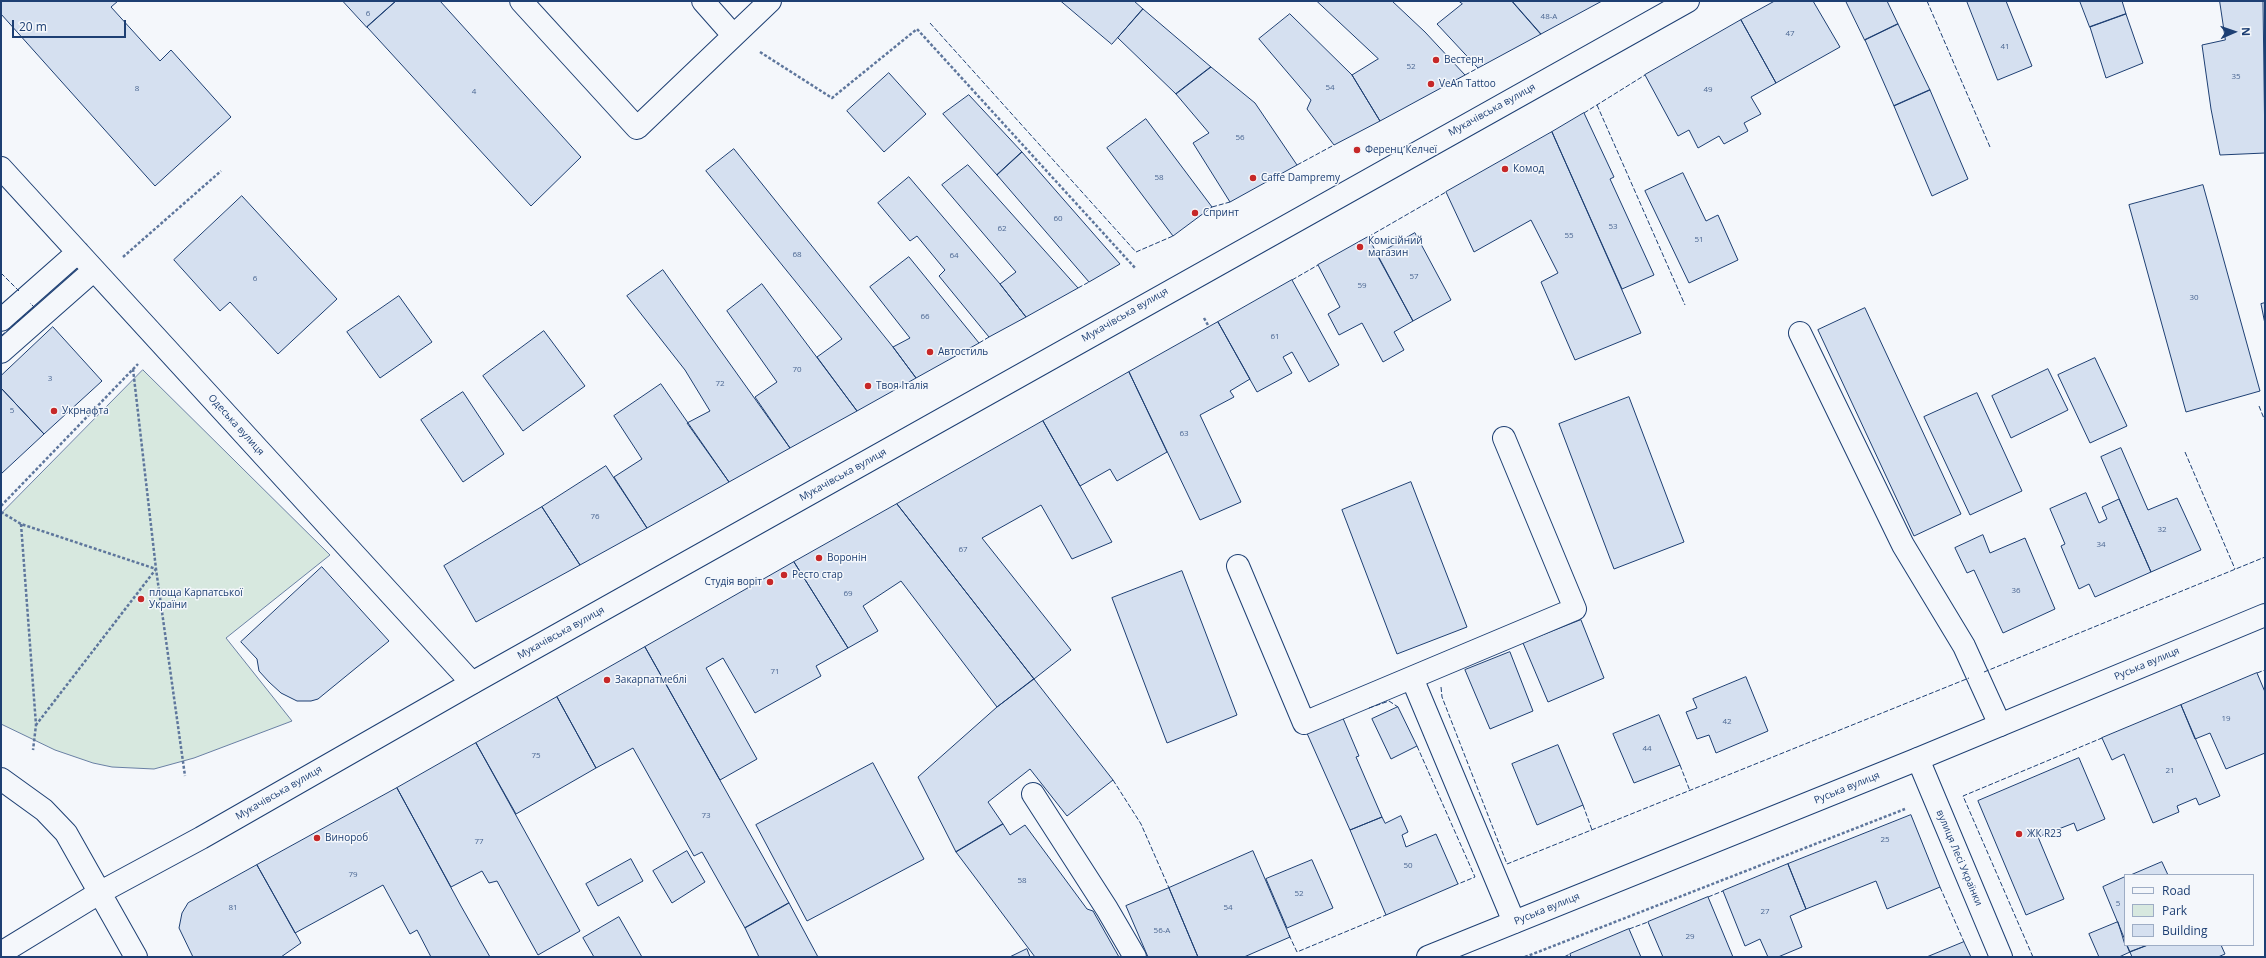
<!DOCTYPE html>
<html>
<head>
<meta charset="utf-8">
<style>
  body { margin:0 }
  #map { position:relative; width:2266px; height:958px; overflow:hidden; background:#f4f7fb; font-family:"Open Sans",sans-serif }
  canvas { display:block }
  .frame { position:absolute; inset:0; border:2px solid #1d3f73; pointer-events:none }
  .legend { position:absolute; left:2124px; top:874px; width:130px; height:72px; box-sizing:border-box; background:#f4f7fb; border:1px solid #9eadc5; margin:0; padding:5px 7px; list-style:none; font-size:12px; color:#1d3f73 }
  .legend li { display:flex; align-items:center; gap:8px; height:20px }
  .legend b { width:20px; border:1px solid #9eadc5 }
  .north { position:absolute; left:2214px; top:12px; width:40px; height:40px; -webkit-text-stroke:3px #f4f7fb; paint-order:stroke; rotate:88deg; font-size:11px; font-weight:700; line-height:16px; text-align:center; color:#1d3f73 }
  .north::after { content:''; display:block; margin:auto; width:14px; height:18px; background:#1d3f73; clip-path:polygon(50% 0,100% 100%,50% 72%,0 100%) }
  .scale { position:absolute; left:12px; top:20px; width:114px; height:18px; box-sizing:border-box; border:2px solid #1d3f73; border-top:0; padding-left:5px; font-size:12px; line-height:14px; white-space:nowrap; color:#1d3f73; -webkit-text-stroke:3px #f4f7fb; paint-order:stroke }
</style>
</head>
<body>
<div id="map">
<canvas width="2266" height="958"></canvas>
<div class="frame"></div>
<ul class="legend">
<li><b style="height:5px;background:#f4f7fb"></b>Road</li>
<li><b style="height:11px;background:#d7e8df"></b>Park</li>
<li><b style="height:11px;background:#d5e0f0"></b>Building</li>
</ul>
<div class="north">N</div>
<div class="scale">20 m</div>
</div>
<script>
const c = document.querySelector('canvas').getContext('2d');
c.lineJoin = 'round';
function paint(path, color) {
  c.fillStyle = color;
  c.fill(path, 'evenodd');
}
function trace(path, color, width, dash) {
  c.strokeStyle = color;
  c.lineWidth = width;
  c.lineCap = dash ? 'butt' : 'round';
  c.setLineDash(dash || []);
  c.stroke(path);
}
function drawText(font, color, halo, rows, align = 'center') {
  c.font = font + ' "Open Sans",sans-serif';
  c.lineWidth = 3;
  c.setLineDash([]);
  c.textBaseline = 'middle';
  c.strokeStyle = halo;
  c.fillStyle = color;
  for (const [text, x, y, turn = 0] of rows) {
    c.save();
    c.translate(x, y);
    c.rotate((+turn || 0) * Math.PI / 180);
    c.textAlign = isNaN(turn) ? turn : align;
    if (halo) c.strokeText(text, 0, 0);
    c.fillText(text, 0, 0);
    c.restore();
  }
}
const green = new Path2D(`
  M143,370L330,555L226,638L292,721L194,758L154,769L112,767L93,763L55,750L1,724V514Z`);
paint(green, '#d7e8df');
trace(green, '#687fa3', 1);
const building = new Path2D(`
  M1,1H118L111,7L160,61L171,50L231,117L155,186L1,14Z
  M343,1H396L367,27Z
  M396,1H440L581,157L531,206L367,27Z
  M1061,1H1134L1143,9L1112,44Z
  M1317,1H1392L1425,32L1465,75L1380,121L1352,75L1378,59Z
  M1459,1H1512L1541,34L1478,68L1437,24L1462,4Z
  M1512,1H1602L1541,34Z
  M1775,1H1813L1840,47L1776,83L1741,20Z
  M1846,1H1887L1898,24L1865,40Z
  M1967,1H2006L2032,66L1998,80Z
  M2080,1H2122L2126,14L2090,27Z
  M2220,1H2263L2265,153L2220,155L2211,109L2202,45L2225,40Z
  M1143,9L1211,67L1176,94L1118,38Z
  M1290,14L1352,75L1380,121L1334,145L1307,109L1311,100L1259,39Z
  M2126,14L2143,63L2106,78L2090,27Z
  M1741,20L1776,83L1751,97L1761,114L1744,123L1748,131L1724,144L1719,136L1698,148L1689,130L1678,136L1645,75Z
  M1898,24L1930,90L1894,106L1865,40Z
  M1211,67L1255,103L1297,165L1230,202L1193,143L1209,133L1176,94Z
  M889,73L926,114L884,152L847,111Z
  M1930,90L1968,179L1932,196L1894,106Z
  M969,95L1022,152L997,175L943,114Z
  M1584,113L1614,177L1610,179L1654,275L1622,289L1552,132Z
  M1146,119L1212,207L1173,236L1107,148Z
  M1552,132L1641,333L1575,360L1541,282L1558,273L1531,220L1474,252L1446,192Z
  M734,149L893,347L916,378L857,411L817,357L842,339L706,171Z
  M1022,152L1120,264L1089,282L997,175Z
  M968,165L1078,288L1026,317L1000,284L1016,272L942,185Z
  M1683,173L1706,221L1718,215L1738,260L1689,283L1645,191Z
  M909,177L1000,284L1026,317L989,337L939,276L945,270L917,236L910,241L878,203Z
  M2203,185L2260,391L2186,412L2129,205Z
  M242,196L337,299L278,354L230,302L220,311L174,260Z
  M1415,233L1451,300L1413,321L1377,255Z
  M1368,237L1413,321L1394,332L1404,350L1383,362L1362,323L1339,335L1328,314L1340,307L1318,265Z
  M909,257L979,343L916,378L893,347L910,338L870,287Z
  M663,270L790,448L729,482L687,423L710,411L685,370L627,296Z
  M1292,280L1339,365L1309,382L1292,352L1283,357L1292,373L1257,392L1218,322Z
  M762,284L857,411L790,448L755,397L777,382L727,311Z
  M399,296L432,342L380,378L347,332Z
  M2265,303V324L2261,304Z
  M1865,308L1961,514L1914,536L1818,330Z
  M1218,322L1250,379L1230,391L1234,397L1200,415L1241,502L1200,520L1129,372Z
  M53,327L102,381L44,434L1,388V376Z
  M544,331L585,386L523,431L483,376Z
  M2095,358L2127,426L2090,443L2058,375Z
  M2048,369L2068,410L2011,438L1992,396Z
  M1129,372L1167,452L1117,481L1110,469L1080,486L1043,421Z
  M661,384L729,482L647,528L614,477L642,459L614,416Z
  M1,388L44,434L1,474Z
  M463,392L504,454L463,482L421,420Z
  M1977,393L2022,491L1970,515L1924,417Z
  M1629,397L1684,542L1614,569L1559,424Z
  M1043,421L1112,542L1072,559L1041,505L982,538L1071,650L1034,679L897,504Z
  M2121,448L2148,510L2177,498L2201,550L2151,572L2101,457Z
  M606,466L647,528L580,565L542,507Z
  M1411,482L1467,627L1397,654L1342,510Z
  M2086,493L2099,523L2107,519L2102,507L2119,499L2151,572L2095,597L2089,584L2079,589L2061,546L2065,544L2050,509Z
  M897,504L1034,679L997,707L901,581L863,606L878,631L848,648L794,562Z
  M542,507L580,565L476,622L444,566Z
  M1983,535L1990,553L2025,538L2055,609L2003,633L1974,570L1967,573L1955,548Z
  M794,562L848,648L816,666L821,676L755,713L723,658L706,668L757,759L720,780L645,647Z
  M322,567L389,641L318,699L311,701H297L281,693L269,682L259,671L257,659L241,642Z
  M1182,571L1237,715L1167,743L1112,598Z
  M1581,620L1604,678L1548,702L1523,643Z
  M645,647L789,903L745,928L702,852L694,856L633,748L596,768L557,697Z
  M1510,652L1533,711L1490,729L1465,670Z
  M2257,673L2265,692V753L2226,769L2210,733L2195,739L2181,705Z
  M1746,677L1768,731L1716,753L1709,735L1697,739L1686,712L1697,708L1693,699Z
  M1034,679L1113,780L1067,816L1030,769L988,802L1003,824L956,852L918,777L997,707Z
  M557,697L596,768L516,814L476,743Z
  M2181,705L2220,796L2199,805L2196,798L2177,806L2179,812L2153,823L2124,754L2112,760L2102,738Z
  M1398,707L1417,746L1391,759L1372,719Z
  M1659,715L1680,765L1634,783L1613,734Z
  M1342,716L1359,756L1356,757L1382,817L1350,830L1306,731Z
  M476,743L580,931L538,955L497,881L489,883L482,871L451,887L397,788Z
  M1558,745L1583,805L1537,825L1512,764Z
  M2079,758L2105,819L2077,831L2074,823L2038,837L2064,899L2026,915L1978,801Z
  M873,763L924,859L807,921L756,825Z
  M397,788L461,906L490,957H431L417,930L410,934L383,885L295,933L257,865Z
  M1911,815L1940,887L1887,909L1876,881L1806,909L1788,864Z
  M1401,816L1408,832L1402,835L1406,847L1436,834L1458,884L1386,915L1350,830L1382,817L1385,823Z
  M1003,824L1010,835L1025,825L1087,909L1093,911L1119,957H1035L956,852Z
  M687,851L705,882L672,903L653,871Z
  M1253,851L1290,937L1244,957H1198L1169,888Z
  M631,859L643,881L598,906L586,884Z
  M1312,860L1333,908L1287,928L1266,879Z
  M2162,862L2168,875H2131Z
  M1788,864L1806,909L1790,916L1802,947L1778,957H1768L1760,939L1745,946L1723,891Z
  M257,865L301,943L281,957H193L179,928L182,913L188,903Z
  M2125,877V940L2103,887Z
  M1169,888L1198,957H1148L1126,906Z
  M1708,897L1733,957H1663L1648,922Z
  M789,903L818,957H759L745,928Z
  M619,917L642,957H594L583,938Z
  M2118,922L2125,945H2127L2130,952L2119,957H2099L2089,934Z
  M1629,929L1641,957H1571L1570,954Z
  M1964,942L1971,957H1927Z
  M2127,945H2148L2130,952Z
  M2148,945H2221L2225,954L2218,957H2132L2130,952Z
  M1027,949L1030,957H1010Z`);
paint(building, '#d5e0f0');
trace(building, '#1d3f73', 1);
const minor = new Path2D(`
  M521,1L637,128L770,1
  M703,1L733,35
  M1,168L472,683
  M1,320L78,252
  M1800,333L1903,545L1964,646L2000,725
  M1,352L94,270
  M1238,566L1304,723L1575,609L1504,438
  M1412,678L1514,922
  M1918,759L2001,957
  M1033,794L1107,909L1135,957`);
const major = new Path2D(`
  M1,779L44,810L66,833L136,957
  M1,953L99,893L201,838L472,683L1688,1
  M1428,957L1918,759L2265,615`);
trace(minor, '#1d3f73', 24);
trace(major, '#1d3f73', 24);
trace(new Path2D(`
  M760,52L832,98L917,29L1136,269
  M123,257L221,171
  M1204,318L1209,327
  M133,369L156,569L185,776
  M1,506L138,364
  M1,512L21,524L156,569L36,725
  M21,524L36,725L33,750
  M1525,957L1905,809`), '#5e769c', 2.5, [3, 2]);
trace(minor, '#f4f7fb', 22);
trace(major, '#f4f7fb', 22);
trace(new Path2D(`
  M1927,1L1990,147
  M930,23L1136,252L1173,236
  M1465,75L1478,68
  M1597,105L1685,305
  M1584,113L1645,75
  M1297,165L1334,145
  M1212,207L1230,202
  M1368,237L1446,192
  M1,273L19,291
  M1292,280L1318,265
  M1078,288L1089,282
  M1,336L34,307L30,303
  M979,343L989,337
  M2259,406L2265,421
  M2185,452L2235,569
  M1984,672L2265,557
  M2257,673L2265,670
  M1441,687L1442,697L1507,864L1969,678
  M1369,708L1389,701L1398,707
  M1417,746L1475,877L1458,884
  M1680,765L1690,791
  M1113,780L1141,824L1169,888
  M1583,805L1592,830
  M1940,887L1964,942
  M1708,897L1723,891
  M1629,929L1648,922
  M1289,935L1297,952L1386,915
  M1564,957L1570,954
  M2033,957L1963,796L2102,738`), '#1d3f73', 1, [5, 2]);
for (const [x, y, r, color] of [
  [1436,60,4,"#c62828"],
  [1431,84,4,"#c62828"],
  [1357,150,4,"#c62828"],
  [1505,169,4,"#c62828"],
  [1253,178,4,"#c62828"],
  [1195,213,4,"#c62828"],
  [1360,247,4,"#c62828"],
  [930,352,4,"#c62828"],
  [868,386,4,"#c62828"],
  [54,411,4,"#c62828"],
  [819,558,4,"#c62828"],
  [784,575,4,"#c62828"],
  [770,582,4,"#c62828"],
  [141,599,4,"#c62828"],
  [607,680,4,"#c62828"],
  [2019,834,4,"#c62828"],
  [317,838,4,"#c62828"]
]) {
  const dot = new Path2D();
  dot.arc(x, y, r, 0, 2 * Math.PI);
  c.fillStyle = color;
  c.fill(dot);
  trace(dot, '#f4f7fb', 1.5);
}
drawText('8px', '#4b6792', null, [
  ["6",368,14],
  ["48-А",1549,17],
  ["47",1790,34],
  ["41",2005,47],
  ["52",1411,67],
  ["35",2236,77],
  ["54",1330,88],
  ["8",137,89],
  ["49",1708,90],
  ["4",474,92],
  ["56",1240,138],
  ["58",1159,178],
  ["60",1058,219],
  ["53",1613,227],
  ["62",1002,229],
  ["55",1569,236],
  ["51",1699,240],
  ["68",797,255],
  ["64",954,256],
  ["57",1414,277],
  ["6",255,279],
  ["59",1362,286],
  ["30",2194,298],
  ["66",925,317],
  ["61",1275,337],
  ["70",797,370],
  ["3",50,379],
  ["72",720,384],
  ["5",12,411],
  ["63",1184,434],
  ["76",595,517],
  ["32",2162,530],
  ["34",2101,545],
  ["67",963,550],
  ["36",2016,591],
  ["69",848,594],
  ["71",775,672],
  ["19",2226,719],
  ["42",1727,722],
  ["44",1647,749],
  ["75",536,756],
  ["21",2170,771],
  ["73",706,816],
  ["25",1885,840],
  ["77",479,842],
  ["50",1408,866],
  ["79",353,875],
  ["58",1022,881],
  ["52",1299,894],
  ["5",2118,904],
  ["81",233,908],
  ["54",1228,908],
  ["27",1765,912],
  ["56-А",1162,931],
  ["29",1690,937]
]);
drawText('10px', '#1d3f73', '#f4f7fb', [
  ["Вестерн",1444,60],
  ["VeAn Tattoo",1439,84],
  ["Ференц Келчеї",1365,150],
  ["Комод",1513,169],
  ["Caffe Dampremy",1261,178],
  ["Спринт",1203,213],
  ["Комісійний",1368,241],
  ["магазин",1368,253],
  ["Автостиль",938,352],
  ["Твоя Італія",876,386],
  ["Укрнафта",62,411],
  ["Воронін",827,558],
  ["Ресто стар",792,575],
  ["Студія воріт",762,582,"right"],
  ["площа Карпатської",149,593],
  ["України",149,605],
  ["Закарпатмеблі",615,680],
  ["ЖК R23",2027,834],
  ["Винороб",325,838]
], 'left');
drawText('10px', '#1d3f73', '#f4f7fb', [
  ["Мукачівська вулиця",1492,110,-29],
  ["Мукачівська вулиця",1125,315,-30],
  ["Одеська вулиця",236,425,48],
  ["Мукачівська вулиця",843,475,-29],
  ["Мукачівська вулиця",561,633,-29],
  ["Руська вулиця",2147,664,-23],
  ["Руська вулиця",1847,788,-22],
  ["Мукачівська вулиця",279,793,-30],
  ["вулиця Лесі Українки",1959,858,67],
  ["Руська вулиця",1547,909,-22]
]);
</script>
</body>
</html>
